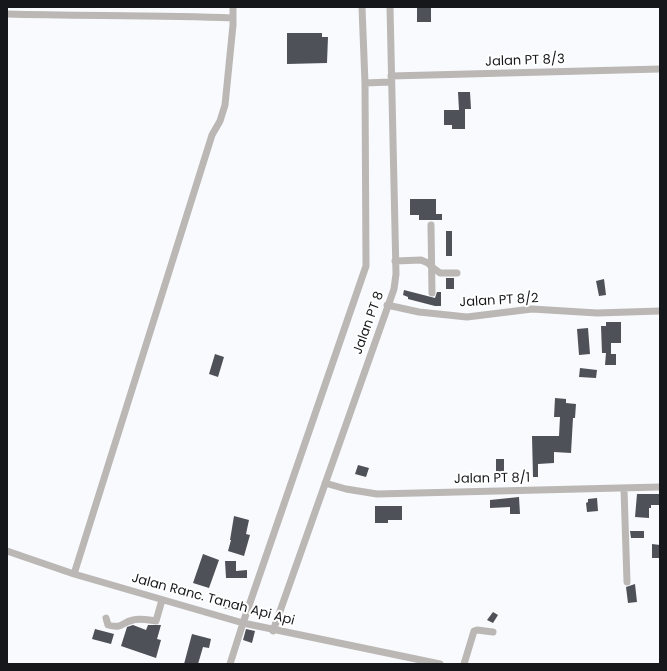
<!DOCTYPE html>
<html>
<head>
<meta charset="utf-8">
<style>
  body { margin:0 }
  #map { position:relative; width:667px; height:671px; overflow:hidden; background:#f9fafe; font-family:Poppins,sans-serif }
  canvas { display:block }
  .frame { position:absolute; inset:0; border:8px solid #16171a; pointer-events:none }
</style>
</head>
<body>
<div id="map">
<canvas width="667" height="671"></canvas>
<div class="frame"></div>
</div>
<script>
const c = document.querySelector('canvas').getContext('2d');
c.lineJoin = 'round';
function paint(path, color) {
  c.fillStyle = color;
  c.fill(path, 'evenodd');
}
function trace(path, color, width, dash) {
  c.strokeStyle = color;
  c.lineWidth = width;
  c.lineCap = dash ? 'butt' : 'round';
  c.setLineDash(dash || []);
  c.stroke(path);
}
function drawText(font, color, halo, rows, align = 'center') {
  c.font = font + ' Poppins,sans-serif';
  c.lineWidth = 4;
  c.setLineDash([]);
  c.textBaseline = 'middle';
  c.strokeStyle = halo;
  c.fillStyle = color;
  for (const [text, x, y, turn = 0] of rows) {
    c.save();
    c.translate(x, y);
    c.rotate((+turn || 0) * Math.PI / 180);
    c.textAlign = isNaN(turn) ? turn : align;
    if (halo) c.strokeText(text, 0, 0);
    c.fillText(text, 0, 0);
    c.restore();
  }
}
paint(new Path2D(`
  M417,7H431V22H417Z
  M287,33H322V37H328L327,63L287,64Z
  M458,92H470L471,109H465V129H452V125H444V110H459Z
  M410,199H436V214H442V220H419V215H410Z
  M446,231H452V256H446Z
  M446,278H454V289H446Z
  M604,279L606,295L599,296L596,281Z
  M404,290L435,298L437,292H441V306H435L408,299V297L403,295Z
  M606,322H621V343H611V354H616V365H605L606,353H602L601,326H606Z
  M588,328L590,354L579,355L577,329Z
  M215,354L224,357L218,377L209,374Z
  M580,368L597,370L596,378L579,377Z
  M555,398L566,399V403L576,404L575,418H573L571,453L554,452V463L538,464V477H533L532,436H559L560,417H554Z
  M496,459H504V478H496Z
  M358,465L369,468L366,477L355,474Z
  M637,494H660V505H651V508H649V518L635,517Z
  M519,497L520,514H510V507L490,508V500Z
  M597,498L598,511L587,512L586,503L588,502V499Z
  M375,506H402V520H388V523H375Z
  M234,516L249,520L246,534L250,535L244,556L228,551L231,540H230Z
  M630,531H644V538H631Z
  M652,544L660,545V558H652Z
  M203,554L219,560L209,588L193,583Z
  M225,561H236V571L247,570V578H226Z
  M635,584L637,602L628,603L626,587Z
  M225,600L239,603L236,611L223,608Z
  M493,612L498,615L493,623L487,620Z
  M133,625L146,630L148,625H161L157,639L161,640L156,658L121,646L127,627Z
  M95,629L114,634L111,644L92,639Z
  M246,629L255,631L252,643L243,640Z
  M192,634L211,639L209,648L203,647L198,664H184Z`), '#4e5158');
trace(new Path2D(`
  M7,14C82,16 158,15 233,18
  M391,76L660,69
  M365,83L391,82
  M431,225L432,293
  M395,261L421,260L428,263L432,267L440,273H457
  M387,305L419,312L467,317L532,309L597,313L660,311
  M325,483L346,489L377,494L660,487
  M624,489L627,582
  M7,551L74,574L243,623L440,664
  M74,574L212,135L220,121L225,105L233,25V7
  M106,618L108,625C122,629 121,623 133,620C139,618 149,620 156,621L162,600
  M273,631L394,289L396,274L390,7
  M230,664L243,623L366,266L365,83L362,7
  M464,664L474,631L477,630L493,632`), '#bbb7b4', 7);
drawText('13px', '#16171a', '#fff', [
  ["Jalan PT 8/3",525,61,-2],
  ["Jalan PT 8/2",499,301,-3],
  ["Jalan PT 8",369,323,-70],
  ["Jalan PT 8/1",492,479,-1],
  ["Jalan Ranc. Tanah Api Api",213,600,15]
]);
</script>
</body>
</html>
